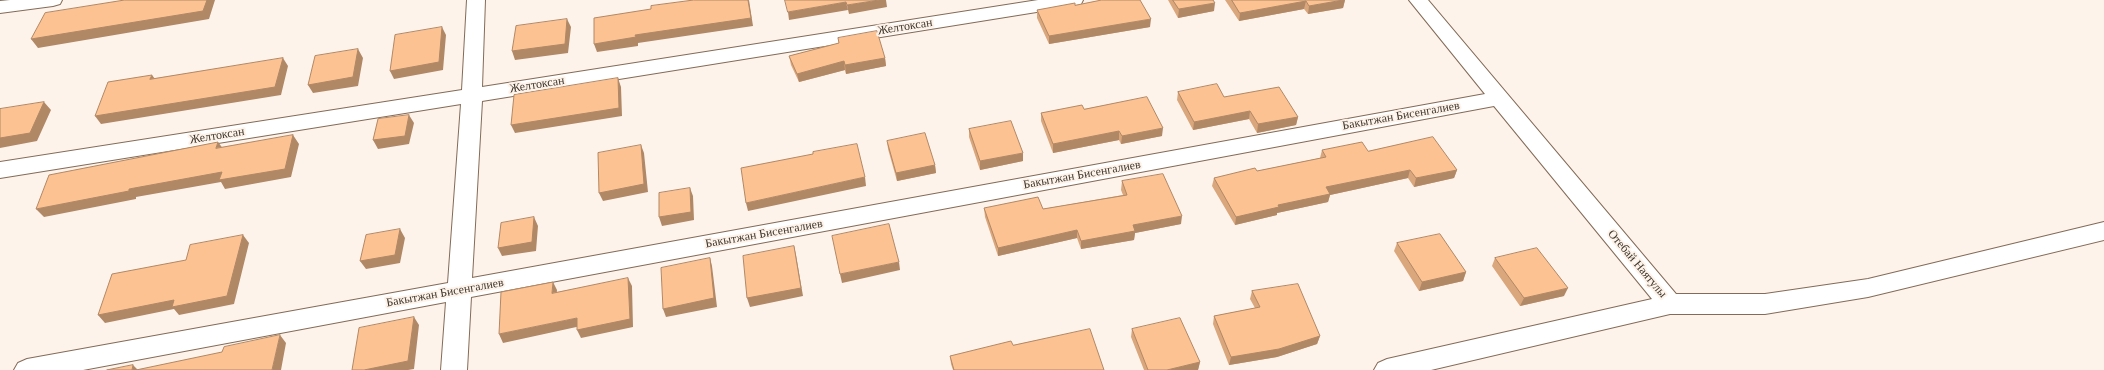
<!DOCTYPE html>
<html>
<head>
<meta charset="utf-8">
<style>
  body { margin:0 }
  canvas { display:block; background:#fef3ea }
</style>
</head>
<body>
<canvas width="2104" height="370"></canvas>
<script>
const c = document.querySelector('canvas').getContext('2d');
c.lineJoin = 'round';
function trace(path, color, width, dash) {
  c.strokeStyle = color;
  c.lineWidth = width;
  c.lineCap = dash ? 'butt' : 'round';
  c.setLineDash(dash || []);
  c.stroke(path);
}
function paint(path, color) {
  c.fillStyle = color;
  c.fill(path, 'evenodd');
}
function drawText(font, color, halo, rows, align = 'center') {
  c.font = font + ' "Times New Roman",serif';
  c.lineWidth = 4;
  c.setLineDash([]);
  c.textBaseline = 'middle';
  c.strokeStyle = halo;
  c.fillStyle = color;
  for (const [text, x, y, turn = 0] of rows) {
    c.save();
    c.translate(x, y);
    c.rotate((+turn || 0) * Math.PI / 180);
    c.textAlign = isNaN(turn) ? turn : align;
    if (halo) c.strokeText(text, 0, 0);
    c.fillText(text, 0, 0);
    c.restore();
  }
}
const minor = new Path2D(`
  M10,0H62L60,4L53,6L0,13V1Z
  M467,0H485L482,87L1038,0H1083L1081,4L1074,6L482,101L472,278L1485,94L1409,0H1428L1676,294H1765L1868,279L2104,222V240L1868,297L1765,314H1670L1431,370H1374L1378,363L1387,359L1652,299L1494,106L471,297L467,370H441L446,302L83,370H14L18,363L27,359L448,283L461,104L0,178V162L462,90Z`);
trace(minor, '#836b57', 2);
paint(minor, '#fff');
paint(new Path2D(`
  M1168,0H1213L1214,11L1178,18Z
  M1225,0H1345L1343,8L1308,14L1304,9L1239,21Z
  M1075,5L1150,27L1049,44L1037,18V10Z
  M838,38L885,58L886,66L846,74L845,70L799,82L791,65L789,56L839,43Z
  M1178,92L1224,97L1298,117L1296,125L1257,133L1249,119L1193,130L1177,100Z
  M1084,109L1162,136L1121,144L1119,140L1053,153L1041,121V113Z
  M969,129L1023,161L980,170L969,137Z
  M887,141L935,165L936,173L897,181L888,149Z
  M1322,150L1368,151L1457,170L1454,178L1414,187L1408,178L1330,195L1328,202L1277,213V215L1235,225L1212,186L1214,178L1257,171L1320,158Z
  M1122,181L1181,224L1135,233L1134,240L1081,249L1077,238L998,256L985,217L984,208L1043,209L1123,195L1121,190Z
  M1397,243L1466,272L1463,281L1419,291L1394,251Z
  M1495,258L1564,296L1520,306L1492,266Z
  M1252,291L1320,336L1317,344L1277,357L1229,365L1213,324L1214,316L1255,308L1250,299Z
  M1132,329L1200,362L1198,370H1144L1131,337Z
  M1013,345L1104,370H953L951,364L950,356Z`), '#daa77d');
paint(new Path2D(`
  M207,0H215L209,19L38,48L31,39Z
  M749,0L753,26L638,43V46L597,52L594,44L635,35Z
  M879,0H886L887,7L849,14L847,5Z
  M1343,0H1345L1343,8L1308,14L1309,6Z
  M1306,1L1304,9L1239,21L1240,13Z
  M846,2L848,10L789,20L788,12Z
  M1215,3L1214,11L1178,18L1179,9Z
  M567,19L571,27L568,53L515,60L512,51Z
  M1151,19L1150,27L1049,44V36Z
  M442,27L446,35L443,70L394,79L390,71Z
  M358,49L363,58L358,86L313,93L308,85Z
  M283,58L288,66L281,95L101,124L95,116Z
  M885,58L886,66L846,74L845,65Z
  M844,61L845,70L799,82L797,74Z
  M152,75L158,83L150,79Z
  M618,78L621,87L622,116L515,133L511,125Z
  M44,102L51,110L37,141L0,148V138Z
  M1250,111L1249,119L1193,130L1194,122Z
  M409,115L414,123L409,144L378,149L373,140Z
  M1298,117L1296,125L1257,133L1258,124Z
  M1163,128L1162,136L1121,144L1122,136Z
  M1119,131V140L1053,153V144Z
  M293,135L299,144L291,177L225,189L221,182L136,197V199L44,217L36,209L129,189Z
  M218,142L224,150L216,148Z
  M641,145L644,153L648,192L603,201L599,193Z
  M1023,153V161L980,170V161Z
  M935,165L936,173L897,181L896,173Z
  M1410,170L1408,178L1330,195L1328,202L1277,213V215L1235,225L1236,217L1326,187Z
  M1457,170L1454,178L1414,187L1416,178Z
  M865,177L866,186L748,211L746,203Z
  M690,188L693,196L694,220L662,226L659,217Z
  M1182,216L1181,224L1135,233L1134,240L1081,249V241L1133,225Z
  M534,217L538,226L536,251L502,256L498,248Z
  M400,229L405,238L400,263L366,269L360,261Z
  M1077,230V238L998,256V248Z
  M243,235L249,243L234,304L179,315L174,309L105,323L98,315Z
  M794,246L796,255L803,296L750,307L747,298Z
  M710,258L712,266L717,307L666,317L663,309Z
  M899,262L900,270L842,283L840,274Z
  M1466,272L1463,281L1419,291L1422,282Z
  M628,278L632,286L633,327L581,338L577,330Z
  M553,282L557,290L556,301L552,293Z
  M1568,288L1564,296L1520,306L1524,298Z
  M414,317L419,325L414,369L408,370H364Z
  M577,318L581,326L503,343L499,334Z
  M280,335L286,343L281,370H272Z
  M1320,336L1317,344L1277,357L1229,365L1231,357Z
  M1200,362L1198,370H1167Z
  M133,365L138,370H132Z`), '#b18866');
const building = new Path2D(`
  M125,0H207L203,11L31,39L45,13Z
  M694,0H748L751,18L635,35L636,37L594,44V18L651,9V6Z
  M785,0H879L847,5L846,2L788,12Z
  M1102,0H1140L1151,19L1049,36L1037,10L1075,3V5Z
  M1173,0H1213L1215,3L1179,9Z
  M1232,0H1343L1309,6L1306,1L1240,13Z
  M567,19L565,44L512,51L516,26Z
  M442,27L439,62L390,71L395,35Z
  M877,31L885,58L845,65L844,61L797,74L789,56L839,43L838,38Z
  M358,49L353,77L308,85L315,56Z
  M283,58L275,87L95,116L108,82L152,75L150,79Z
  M618,78L619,108L511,125L514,95Z
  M1217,84L1224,97L1279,87L1298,117L1258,124L1250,111L1194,122L1178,92Z
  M1147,97L1163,128L1122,136L1119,131L1053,144L1041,113L1082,105L1084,109Z
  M44,102L30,133L0,138V109Z
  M409,115L405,136L373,140L378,119Z
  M1011,121L1023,153L980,161L969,129Z
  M925,133L935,165L896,173L887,141Z
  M293,135L285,169L219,180L222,172L129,189V191L36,209L49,175L218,142L216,148Z
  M1433,137L1457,170L1416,178L1410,170L1326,187L1330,194L1278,205L1279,207L1236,217L1214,178L1255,168L1257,171L1326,157L1322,150L1362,142L1368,151Z
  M857,144L865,177L746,203L741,168L813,154V152Z
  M641,145L644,184L599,193L598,153Z
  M1163,174L1182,216L1133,225L1135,231L1081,241L1077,230L998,248L984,208L1038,197L1043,209L1127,195L1122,181Z
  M690,188L691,212L659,217V193Z
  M534,217L532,242L498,248L501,223Z
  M889,224L899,262L840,274L832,236Z
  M400,229L395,255L360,261L366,235Z
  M1440,234L1466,272L1422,282L1397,243Z
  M243,235L227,296L172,307L174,300L98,315L112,274L186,260L190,245Z
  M794,246L801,288L747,298L743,256Z
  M1537,248L1568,288L1524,298L1495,258Z
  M710,258L714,298L663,309L661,268Z
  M628,278L630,319L577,330V318L499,334L501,292L553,282L552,293Z
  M1298,284L1320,336L1279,349L1231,357L1214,316L1260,307L1252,291Z
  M414,317L408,361L364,370H352L359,328Z
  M1180,318L1200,362L1167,370H1148L1132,329Z
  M1090,329L1104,370H954L950,356L1011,341L1013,345Z
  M280,335L272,370H136L222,352L224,347Z
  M133,365L132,370H107Z`);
paint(building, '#fdc291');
trace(building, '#b18866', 1);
drawText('12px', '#40362d', '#fef3ea', [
  ["Желтоксан",905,27,-9],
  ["Желтоксан",537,85,-9],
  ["Бакытжан Бисенгалиев",1401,116,-10],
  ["Желтоксан",217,136,-9],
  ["Бакытжан Бисенгалиев",1082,175,-10],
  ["Бакытжан Бисенгалиев",764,234,-10],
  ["Отебай Наятулы",1637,264,50],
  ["Бакытжан Бисенгалиев",445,293,-10]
]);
</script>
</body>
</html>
